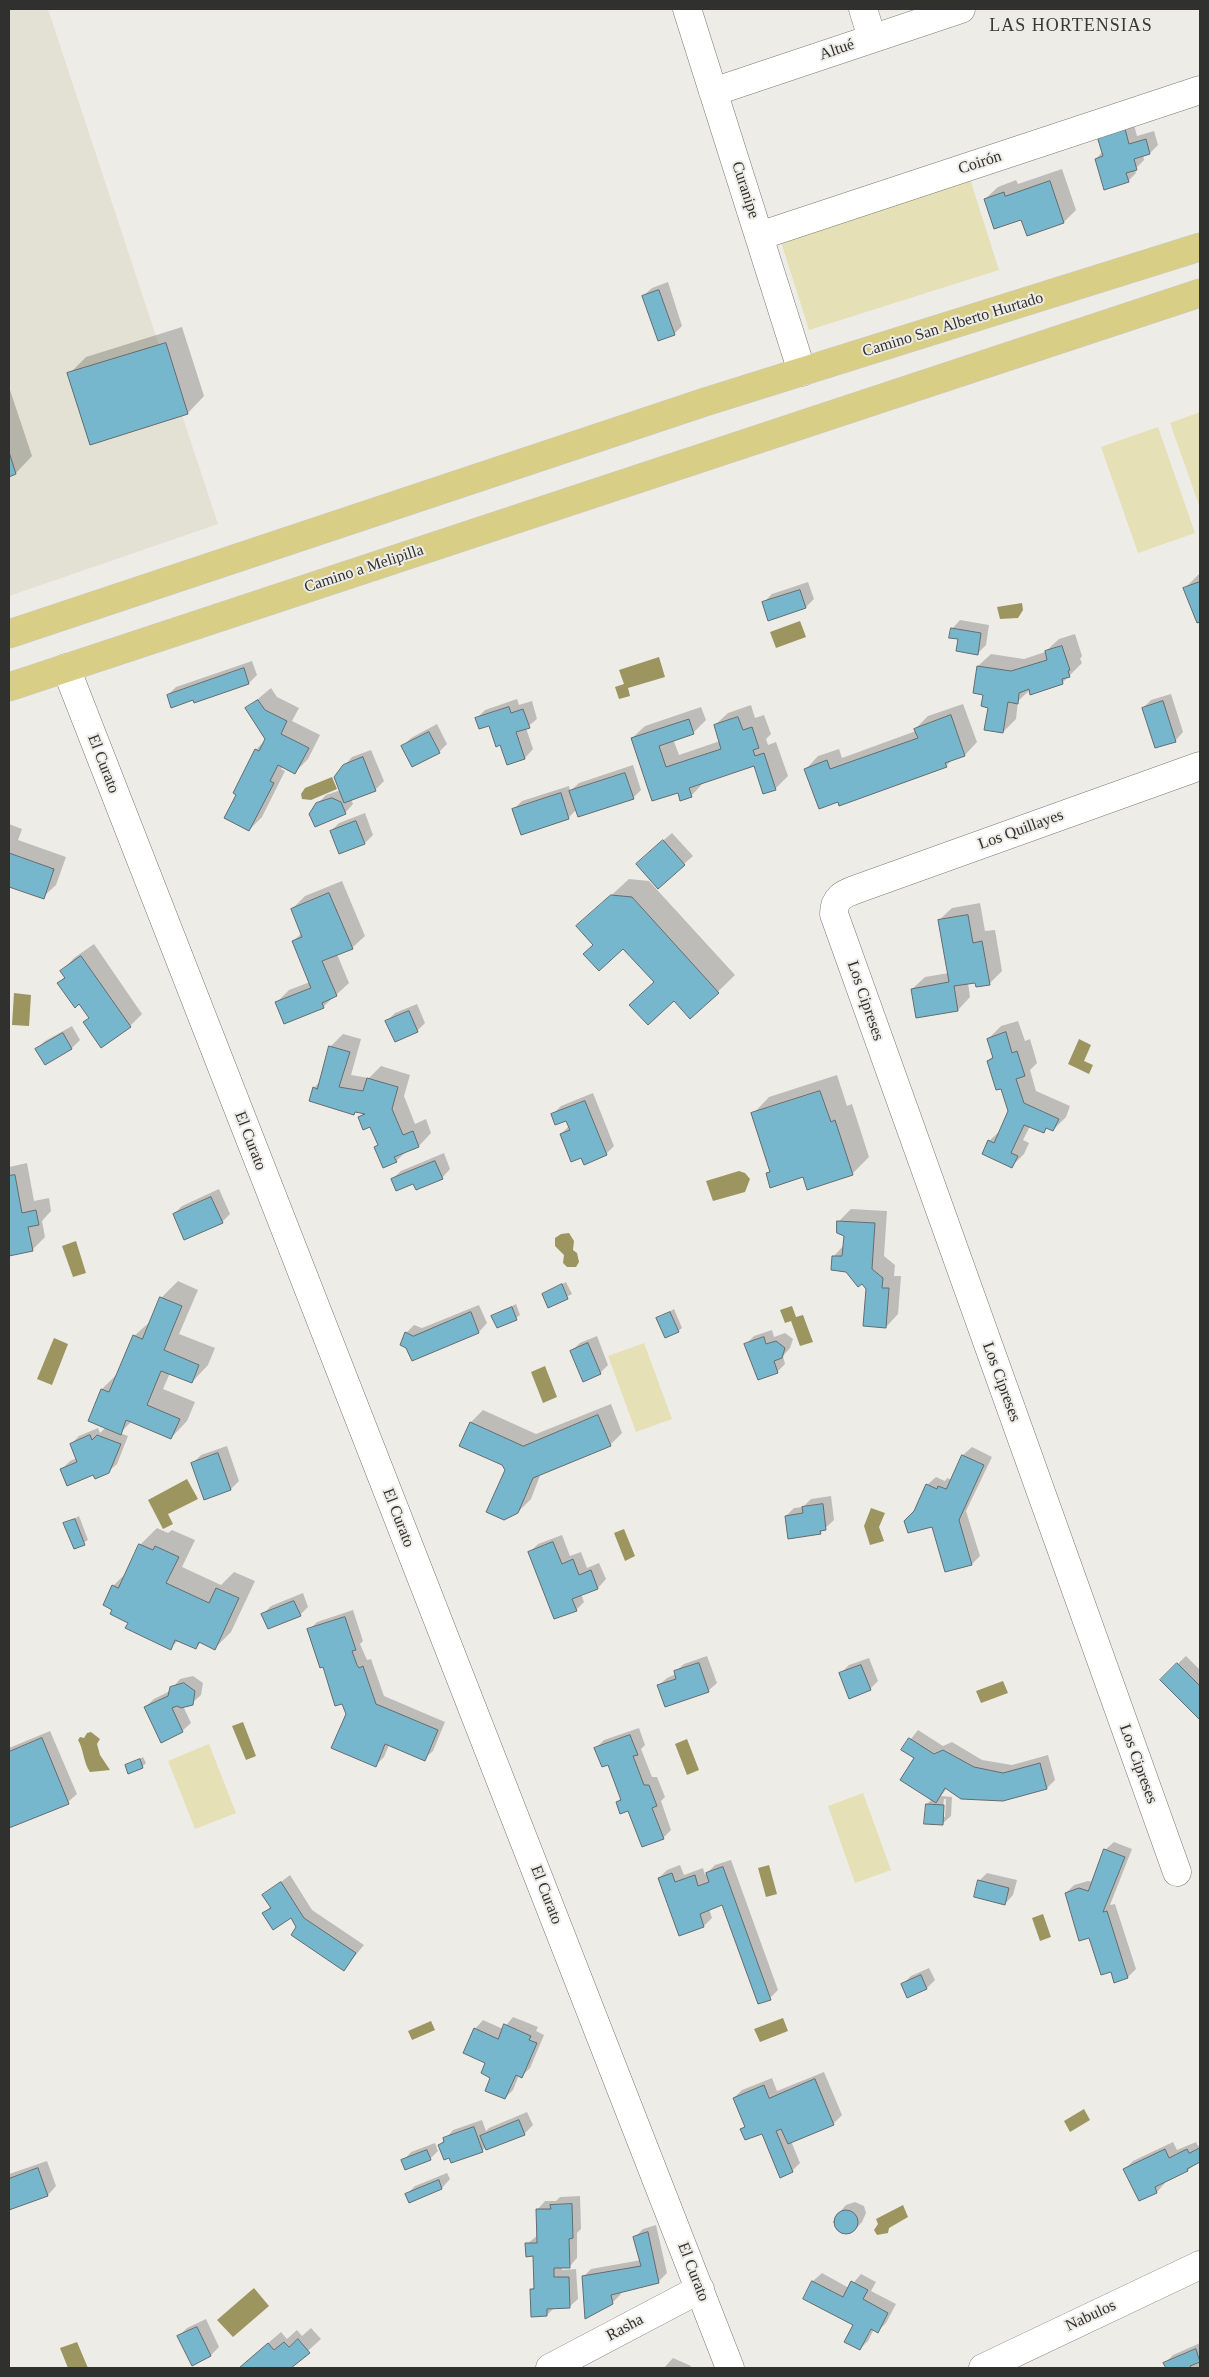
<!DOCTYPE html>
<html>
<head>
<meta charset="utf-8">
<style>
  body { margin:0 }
  #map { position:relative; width:1209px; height:2377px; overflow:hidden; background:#edece7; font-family:Georgia,serif }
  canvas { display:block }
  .frame { position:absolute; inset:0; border:10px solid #30302e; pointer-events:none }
</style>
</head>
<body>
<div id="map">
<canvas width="1209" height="2377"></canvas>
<div class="frame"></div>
</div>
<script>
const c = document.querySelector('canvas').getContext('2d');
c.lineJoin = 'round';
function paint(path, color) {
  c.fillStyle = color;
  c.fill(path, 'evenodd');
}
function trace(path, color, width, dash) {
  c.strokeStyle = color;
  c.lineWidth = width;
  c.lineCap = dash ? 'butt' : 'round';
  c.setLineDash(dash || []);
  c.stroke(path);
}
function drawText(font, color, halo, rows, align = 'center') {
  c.font = font + ' Georgia,serif';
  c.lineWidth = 4;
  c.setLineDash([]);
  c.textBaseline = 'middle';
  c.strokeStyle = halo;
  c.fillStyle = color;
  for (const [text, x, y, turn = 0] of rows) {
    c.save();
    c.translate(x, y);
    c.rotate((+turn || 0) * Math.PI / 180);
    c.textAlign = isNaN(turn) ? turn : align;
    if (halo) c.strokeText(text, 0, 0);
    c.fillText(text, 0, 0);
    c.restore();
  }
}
paint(new Path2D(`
  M9,9H48L218,524L9,596Z`), '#e2e1d4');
paint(new Path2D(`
  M970,179L999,270L809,330L780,239Z
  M1200,412V508L1170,423Z
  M1158,427L1195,533L1138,553L1101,447Z
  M644,1343L672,1419L636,1432L608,1356Z
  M209,1744L236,1813L195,1829L168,1761Z
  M863,1793L891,1870L855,1883L828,1806Z`), '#e6e0b7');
paint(new Path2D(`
  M1022,603L1023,610L1018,618L1000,619L997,607Z
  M800,621L806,637L776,648L770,632Z
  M659,657L665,677L628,688L630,696L619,699L615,687L624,684L619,670Z
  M332,777L337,789L311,800L302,799L301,794L305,788Z
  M14,993L31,995L29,1026L12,1025Z
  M1079,1039L1091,1045L1084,1061L1093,1065L1089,1074L1068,1064Z
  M739,1171L745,1173L750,1179L745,1192L713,1201L706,1181Z
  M569,1233L574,1241L573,1250L577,1253L579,1262L576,1267H567L563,1263L564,1255L555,1246V1238L561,1234Z
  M76,1241L86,1273L73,1277L62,1246Z
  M792,1306L796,1317L803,1315L813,1342L800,1346L791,1321L785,1323L780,1310Z
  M54,1338L68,1344L52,1385L37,1379Z
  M545,1366L557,1397L543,1403L531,1372Z
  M187,1479L198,1499L168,1514L173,1524L163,1529L148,1500Z
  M871,1508L885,1513L879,1527L884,1541L870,1545L864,1526Z
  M624,1529L635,1556L625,1561L614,1533Z
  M1003,1681L1008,1693L981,1703L976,1691Z
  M243,1722L256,1756L246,1760L232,1726Z
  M91,1732L100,1739L97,1744L100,1755L110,1770L90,1772C83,1762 84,1750 78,1740L80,1737L84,1738L87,1733Z
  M687,1739L699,1770L687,1775L675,1744Z
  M769,1865L777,1894L766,1897L758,1868Z
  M1043,1914L1051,1937L1040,1941L1032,1918Z
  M783,2018L788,2031L760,2042L754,2029Z
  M431,2021L435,2030L412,2040L408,2031Z
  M1084,2109L1090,2120L1070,2132L1064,2121Z
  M903,2205L908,2217L889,2228L888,2233L877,2235L874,2230L878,2224L876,2219Z
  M254,2288L269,2306L233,2337L217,2320Z
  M77,2342L88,2368H68L60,2348Z`), '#9d955f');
paint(new Path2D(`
  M1132,118L1137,136L1154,131L1158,145L1150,153L1143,155L1144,160L1135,169L1136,173L1128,181L1096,159Z
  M1062,169L1076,210L1064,222L1022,218L985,199L998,187L1016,180L1018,184Z
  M668,282L682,326L674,334L643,296L652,288Z
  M182,327L204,396L188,413L69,374L86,357Z
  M9,387L32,456L16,473L9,476Z
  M1200,573V620L1198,621L1185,588Z
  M808,582L814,599L806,607L763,603L772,594Z
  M960,620L989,625L986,645L977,654L952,629Z
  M1075,634L1082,656L1080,659L1082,663L1062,683L1030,690L1018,701L1016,719L1003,732L984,694L978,666L991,654L1024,659L1045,652L1059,639Z
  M252,661L257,675L249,683L193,699L168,695L176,687Z
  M271,688L277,697L299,708L292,721L320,735L308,759L295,772L283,766L281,769L285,771L262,817L249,830L238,794L256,750L266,739L247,708Z
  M1171,694L1183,732L1175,741L1143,708L1151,700Z
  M517,699L519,705L532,701L537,719L526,728L533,749L525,758L507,763L501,743L489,724L477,718L485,710Z
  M963,704L977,742L965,755L953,759L946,766L840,804L806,769L818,756L839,749L842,758L916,731L915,729L928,716Z
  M751,705L755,718L764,715L771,734L766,739L768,745L776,742L788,776L775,789L755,765L704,782L691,796L678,791L632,738L645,726L701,707L706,720L693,733L673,739L679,755L720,741L715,725L728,713Z
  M437,724L447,744L439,752L403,746L411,738Z
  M371,750L384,781L375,790L351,799L353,804L345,813L317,804L326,795L341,790L344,766L352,757Z
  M633,765L641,790L633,798L577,809L568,818L514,809L522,801L569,786L570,791L579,783Z
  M365,813L373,835L365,843L331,831L339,823Z
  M9,824L22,829L18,840L66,857L56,885L43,897L9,885Z
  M672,833L693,856L658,887L645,856Z
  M629,879L649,881L735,975L691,1018L674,999L631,1005L655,981L623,947L594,945L578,926Z
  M342,881L365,936L352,948L337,954L349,983L323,1007L276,1003L289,990L310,982L293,941L302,933L292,909L305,896Z
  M980,903L985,931L995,930L1002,971L989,984L976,981L968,983L970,997L958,1010L912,989L925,977L949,973L939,920L952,908Z
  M94,944L142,1014L130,1026L90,1017L80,1002L59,983L65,976L62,971L74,958Z
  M417,1004L425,1023L417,1031L387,1021L395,1013Z
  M1018,1021L1025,1041L1030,1039L1037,1063L1030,1070L1036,1091L1070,1106L1066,1117L1053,1130L1048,1127L1043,1132L1030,1126L1023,1140L1029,1143L1024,1154L1012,1166L989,1141L1002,1129L1010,1111L1002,1087L988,1061L994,1055L988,1039L1001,1026Z
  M72,1026L80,1040L72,1048L37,1049L45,1041Z
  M343,1034L361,1039L351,1075L369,1078L381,1066L410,1075L404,1096L415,1124L426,1119L431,1133L419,1146L407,1151L396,1161L376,1147L379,1144L371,1125L360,1117L364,1113L314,1088L320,1081L330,1047Z
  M837,1075L847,1106L852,1104L869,1157L852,1174L804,1175L767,1174L771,1170L753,1114L769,1097Z
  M593,1093L614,1146L606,1154L582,1157L561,1134L569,1126L567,1119L552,1115L561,1106Z
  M444,1153L450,1169L442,1178L414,1183L392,1179L401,1171Z
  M27,1163L34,1201L49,1198L51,1211L42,1221L45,1237L32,1250L9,1254V1167Z
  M219,1189L230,1214L222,1222L174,1214L182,1206Z
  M851,1209L887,1211L884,1256L895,1265L894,1276H901L898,1314L886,1327L867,1289L834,1256L844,1245L845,1235L839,1221Z
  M178,1281L198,1290L179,1334L215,1348L208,1365L192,1382L170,1373L163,1389L195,1402L187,1421L171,1438L132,1421L120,1433L128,1436L117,1464L108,1472L94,1473L62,1469L70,1461L77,1458L71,1444L79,1436L98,1428L100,1433L106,1427L90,1420L102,1389L118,1373L134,1336L152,1320L161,1298Z
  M566,1282L572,1294L549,1306L543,1294Z
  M516,1304L520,1315L516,1318L493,1316Z
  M479,1305L487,1323L479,1332L412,1359L406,1333L414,1325L422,1328Z
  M674,1309L682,1328L678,1331L658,1318Z
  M772,1330L774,1337L785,1333L793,1339L790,1348L783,1356L785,1364L777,1372L746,1344L754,1336Z
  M597,1336L608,1365L600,1373L571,1351L580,1343Z
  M611,1404L622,1433L610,1445L541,1473L531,1499L518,1512L506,1470L471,1422L483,1410L536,1434Z
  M227,1446L239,1481L231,1489L193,1463L201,1455Z
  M972,1447L992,1457L966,1511L980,1556L972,1564L932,1525L927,1485L936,1477L945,1481L947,1478L952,1480L963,1455Z
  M831,1496L834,1520L820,1533L786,1516L794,1508L803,1507L811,1499Z
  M79,1516L88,1540L74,1548L65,1524Z
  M157,1528L168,1533L172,1530L195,1540L182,1567L221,1585L234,1572L255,1581L231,1632L215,1648L201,1642L196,1648L179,1640L170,1648L129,1622L114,1609L113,1586L128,1571L140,1545Z
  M562,1535L570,1556L581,1552L587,1568L599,1563L606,1579L598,1588L581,1594L584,1602L576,1610L530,1552L538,1544Z
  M303,1593L308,1607L300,1615L263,1614L271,1606Z
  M353,1610L363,1641L360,1644L367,1660L371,1659L384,1696L445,1722L433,1751L424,1759L389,1745L384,1757L376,1765L347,1714L324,1666L309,1630L317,1622Z
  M707,1656L717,1683L708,1691L658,1686L667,1678L676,1674L675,1672L684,1664Z
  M1186,1656L1200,1670V1718L1161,1680Z
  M869,1658L878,1681L870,1689L841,1673L849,1665Z
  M193,1676L203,1683L201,1695L192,1703L183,1706L191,1723L182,1731L145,1707L154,1699L170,1691L180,1679Z
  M639,1728L645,1745L641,1749L652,1777H657L665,1797L661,1801L671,1830L663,1838L617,1802L621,1798L609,1763L596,1748L604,1740Z
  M918,1730L943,1746L952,1742L982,1760L1012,1765L1048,1755L1055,1780L1047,1788H947L941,1796L952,1797L951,1816L942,1824L927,1804L932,1799L916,1757L903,1749ZM944,1799H946L945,1817H942Z
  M50,1731L77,1794L68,1802L9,1827V1748Z
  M143,1757L146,1763L142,1767L126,1766Z
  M1114,1842L1132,1849L1110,1905L1115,1904L1136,1969L1128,1977L1111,1971L1066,1893L1074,1885L1088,1881L1093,1882L1105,1850Z
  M731,1860L778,1990L770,1998L723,1904L709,1909L712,1918L704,1926L679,1934L659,1878L667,1870L680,1865L684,1875L703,1868L705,1875L715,1865Z
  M987,1873L1017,1880L1013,1895L1005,1904L979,1881Z
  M290,1875L312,1910L364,1945L344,1969L298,1927L292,1917L264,1913L271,1906L264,1895Z
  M929,1968L935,1980L927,1988L903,1984L911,1976Z
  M513,2017L538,2027L536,2031L544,2035L530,2068L522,2076L519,2075L513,2090L505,2098L492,2077L475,2029L483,2020L503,2029Z
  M824,2072L842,2115L833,2124L791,2141L800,2163L792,2171L763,2132L742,2129L745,2126L734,2098L742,2090L772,2078L777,2091Z
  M527,2112L533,2125L524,2134L486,2147L482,2151L440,2145L453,2130L482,2120L486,2131L489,2128Z
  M1173,2142L1177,2150L1196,2142L1198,2146L1200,2145V2161L1188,2170L1164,2181L1165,2183L1157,2192L1140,2200L1125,2169L1133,2161Z
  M435,2143L438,2151L430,2159L403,2161L411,2152Z
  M47,2161L56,2186L48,2195L9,2208V2174Z
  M447,2173L450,2179L442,2188L409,2201L407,2194L415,2186Z
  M580,2196L581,2229L577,2233V2258L569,2267H562V2270L576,2269L578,2299L569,2307H555L547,2315L532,2289L535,2286L534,2255L527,2244L538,2235L537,2210L545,2201H556L560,2197Z
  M855,2202L864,2206L866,2213L862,2222L854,2231L846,2233L839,2229L834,2222L838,2214L846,2205Z
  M656,2225L667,2273L659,2281L620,2291L621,2294L612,2303L583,2277L591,2269L641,2260L635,2237L643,2229Z
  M822,2273L849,2288L861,2274L876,2282L871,2291L896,2304L886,2323L878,2331L874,2329L868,2341L860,2349L855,2325L804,2298L813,2281Z
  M206,2319L219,2347L211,2355L192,2364L179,2336L187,2328Z
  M311,2328L321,2339L289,2368H239L281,2332L287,2339L297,2330L302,2336Z
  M1200,2343V2368H1167L1165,2363L1173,2355Z
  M673,2358L691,2366L690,2368H664Z`), '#0003');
const building = new Path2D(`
  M1124,125L1129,144L1146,139L1150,154L1134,159L1137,170L1126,173L1129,182L1104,190L1095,159L1103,156L1096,133Z
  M1050,181L1064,223L1027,236L1021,220L994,229L984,199L1004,192L1005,196Z
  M659,290L675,335L658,341L642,296Z
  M166,343L188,414L90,445L67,373Z
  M9,452L16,474L9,477Z
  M1200,582V622L1197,623L1183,588Z
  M800,590L806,608L768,621L762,602Z
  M951,628L981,633L978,655L956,651L958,639L949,638Z
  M1062,646L1070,670L1068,671L1070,677L1062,679L1063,684L1030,695L1029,689L1019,693L1018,704L1008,702L1003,733L984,730L988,708L981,706L983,695L973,693L977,666L1011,671L1047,660L1045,651Z
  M244,668L249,684L194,703L193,700L171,708L167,695Z
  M258,700L265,710L287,721L281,734L309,748L295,774L278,765L270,781L274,783L249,831L224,818L236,795L233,793L255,749L259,751L265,739L245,708Z
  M1163,701L1176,742L1155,748L1142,708Z
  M509,707L511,713L523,709L530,728L516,732L525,759L507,765L500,745L496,747L489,726L479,729L475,718Z
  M951,715L965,756L945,763L947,767L839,806L838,802L819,809L804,769L827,760L830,769L918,738L914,729Z
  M738,717L743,730L752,727L759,748L753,750L755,756L764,753L776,790L763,794L754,766L689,788L692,797L680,801L678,793L652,801L631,738L689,719L694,734L659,746L666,767L721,749L714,725Z
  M429,732L440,753L412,767L401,746Z
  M363,757L376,791L344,803L334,777L343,765Z
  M625,773L634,799L578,817L569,791Z
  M561,793L569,819L521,835L512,809Z
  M332,798L341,802L346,814L315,827L309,814L316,803Z
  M356,821L365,844L339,854L330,831Z
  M663,840L685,865L658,889L636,864Z
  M9,853L54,869L44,899L9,887Z
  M329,893L353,949L322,961L337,996L322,1003L324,1008L284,1024L275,1002L311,988L292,941L302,937L291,909Z
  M611,895L632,897L719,993L690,1019L674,1001L648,1025L629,1005L654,982L623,949L599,971L583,954L593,945L576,926Z
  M968,915L973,943L982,941L990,985L976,987L975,983L954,986L958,1011L916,1018L911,989L949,982L938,920Z
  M81,956L131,1027L101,1048L83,1022L89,1018L79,1004L75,1008L57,983L65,978L60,971Z
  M409,1011L418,1032L395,1042L385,1021Z
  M1006,1032L1012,1053L1017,1051L1025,1076L1016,1079L1024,1103L1059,1119L1053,1131L1046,1128L1044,1133L1024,1125L1011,1153L1018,1156L1012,1168L982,1154L988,1140L994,1143L1008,1111L1001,1089L996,1090L987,1061L993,1058L987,1039Z
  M63,1033L72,1049L45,1065L35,1049Z
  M329,1046L350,1052L339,1087L363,1091L367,1078L398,1087L392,1109L403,1135L413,1131L419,1147L394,1157L397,1162L383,1168L374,1147L378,1145L370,1127L363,1130L358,1117L365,1114L355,1112L354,1115L309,1101L313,1087L317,1089Z
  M820,1091L831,1122L835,1120L853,1175L807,1190L803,1177L770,1188L766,1173L770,1172L751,1113Z
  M585,1101L607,1155L584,1165L581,1158L571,1162L560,1134L570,1130L566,1121L555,1125L551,1114Z
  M435,1161L443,1179L416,1190L413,1184L396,1191L391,1179Z
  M15,1175L22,1213L36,1210L39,1225L28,1227L33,1251L9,1256V1176Z
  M211,1197L223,1223L184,1240L173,1214Z
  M837,1221L875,1223L872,1269L883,1278L882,1288H889L886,1328L863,1326L866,1289L862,1284L858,1287L846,1272L831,1270L832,1256H842L844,1236L837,1233Z
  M562,1284L568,1299L548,1308L542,1294Z
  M160,1297L182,1306L164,1350L199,1365L192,1383L161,1371L147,1405L180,1419L171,1439L126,1420L121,1435L88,1421L101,1389L109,1392L133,1335L142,1339Z
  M512,1307L517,1320L497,1328L491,1316Z
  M471,1312L479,1333L412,1361L406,1348L400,1345L405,1332L413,1336Z
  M670,1312L679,1332L665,1338L656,1318Z
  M764,1337L766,1344L776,1341L785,1348L782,1358L774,1361L778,1373L758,1380L744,1344Z
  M588,1343L601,1374L583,1382L570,1351Z
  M598,1415L611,1446L533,1478L518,1513L504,1520L486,1512L505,1470L502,1465L459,1446L470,1422L523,1446Z
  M90,1435L92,1440L97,1435L121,1444L109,1473L95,1479L93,1475L67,1486L60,1469L77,1462L70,1444Z
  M218,1453L231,1490L204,1500L191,1463Z
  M962,1455L984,1465L959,1520L972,1565L945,1572L932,1527L908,1533L904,1521L914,1511L926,1484L937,1489L938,1486L946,1489Z
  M823,1504L826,1530L820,1531L821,1534L788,1539L785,1516L803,1513L802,1507Z
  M75,1519L85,1545L74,1549L63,1523Z
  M553,1542L562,1564L573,1559L579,1575L591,1570L598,1589L572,1599L577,1611L554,1619L528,1552Z
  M139,1544L153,1550L155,1546L179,1557L166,1583L209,1603L216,1588L239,1598L215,1650L199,1642L196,1649L175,1640L171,1650L125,1628L128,1623L110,1614L112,1610L103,1605L112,1585L118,1588Z
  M294,1601L301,1616L268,1629L261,1614Z
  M345,1617L356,1650L352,1651L357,1665L359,1668L363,1666L376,1704L438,1730L425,1761L385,1744L376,1767L331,1748L346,1714L342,1704L335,1706L323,1667L320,1668L307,1629Z
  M699,1663L709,1692L665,1707L657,1685L676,1679L674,1671Z
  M1177,1663L1199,1685L1200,1683V1720L1160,1680Z
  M861,1665L871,1690L849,1699L839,1673Z
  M184,1683L195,1691L193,1705L181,1708L177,1706L172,1708L183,1732L161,1743L144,1707L168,1696L170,1687Z
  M630,1735L638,1755L633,1756L644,1785H649L657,1806L652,1808L664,1839L642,1847L628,1811L620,1814L616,1802L621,1800L608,1765L602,1767L594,1748Z
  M42,1738L69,1804L9,1828V1752Z
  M909,1738L934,1754L943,1750L974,1767L1003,1773L1040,1763L1047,1789L1003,1801L961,1799L945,1788L936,1803L900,1780L914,1758L901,1750Z
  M140,1759L143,1768L128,1774L125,1765Z
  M926,1804L944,1805L943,1825L924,1824Z
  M1104,1849L1125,1857L1103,1912L1107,1911L1128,1978L1114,1983L1111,1972L1101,1975L1089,1938L1079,1941L1065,1893L1079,1888L1088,1891Z
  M723,1867L771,2000L758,2004L722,1905L700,1914L704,1927L679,1936L658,1878L672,1873L675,1882L695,1875L698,1886L709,1882L706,1873Z
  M978,1880L1009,1888L1005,1905L974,1897Z
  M281,1882L304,1918L356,1953L344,1971L291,1935L296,1927L291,1918L273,1930L262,1913L271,1908L262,1895Z
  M921,1975L927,1989L907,1998L901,1984Z
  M504,2024L531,2036L529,2040L537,2043L522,2078L516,2075L505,2099L485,2091L490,2078L481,2073L485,2063L463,2053L474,2028L498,2039Z
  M815,2079L834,2125L788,2144L781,2129L776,2131L793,2172L780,2178L762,2134L745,2140L740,2129L745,2127L733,2098L764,2085L769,2098Z
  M519,2120L525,2135L486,2150L480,2136Z
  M474,2127L483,2152L451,2163L449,2158L444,2160L438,2145L444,2142L443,2138Z
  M1200,2148V2162L1187,2169L1188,2171L1155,2187L1157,2193L1139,2201L1123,2169L1165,2149L1169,2158L1187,2149L1189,2153Z
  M427,2150L431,2160L405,2170L401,2160Z
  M38,2168L48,2196L9,2210V2179Z
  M439,2180L442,2189L409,2203L405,2194Z
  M572,2204L573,2238L569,2239L570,2268H554V2277H569L570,2308L547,2309V2316L531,2317L530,2289H534L533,2256L526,2257L525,2243H537L536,2209H551L550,2205Z
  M834 2222a12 12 0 1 1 24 0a12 12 0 1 1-24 0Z
  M648,2232L659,2283L611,2295L613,2304L585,2319L582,2276L641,2266L633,2237Z
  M812,2281L843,2297L851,2281L868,2290L863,2299L888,2313L878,2333L871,2329L860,2350L844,2342L853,2325L803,2299Z
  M197,2327L211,2356L192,2366L177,2336Z
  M298,2339L310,2353L291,2368H239L268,2343L274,2350L284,2342L289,2347Z
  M1196,2349L1200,2362L1190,2366L1191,2368H1166L1163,2363Z`);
paint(building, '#76b7ce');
trace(building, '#656b6d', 1);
const minor = new Path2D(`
  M687,9L802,372
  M863,9L872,38
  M713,92L961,9
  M759,236L1200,90
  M66,668L730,2368
  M1177,1872L834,914C834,898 843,894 857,889L1200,766
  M550,2368L700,2289
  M983,2368L1200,2265`);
const major = new Path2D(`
  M9,634L705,402L1200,247
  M9,687L1200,293`);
trace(minor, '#7b7a75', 29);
trace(major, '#c9c9c9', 29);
trace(minor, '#fff', 28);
trace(major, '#d9ce86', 28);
drawText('16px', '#30302e', '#edece7', [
  ["Altué",837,50,-19],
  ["Coirón",980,163,-18],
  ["Curanipe",745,190,72],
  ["Camino San Alberto Hurtado",953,325,-17],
  ["Camino a Melipilla",364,569,-18],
  ["El Curato",103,764,69],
  ["Los Quillayes",1021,830,-20],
  ["Los Cipreses",865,1001,71],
  ["El Curato",250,1141,69],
  ["Los Cipreses",1001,1382,70],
  ["El Curato",398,1518,69],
  ["Los Cipreses",1138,1764,70],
  ["El Curato",546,1895,69],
  ["El Curato",693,2272,69],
  ["Nabulos",1091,2316,-25],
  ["Rasha",625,2328,-28]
]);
c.letterSpacing = '1px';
drawText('18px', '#393834', '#edece7', [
  ["LAS HORTENSIAS",1071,26]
]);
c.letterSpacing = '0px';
</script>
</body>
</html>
